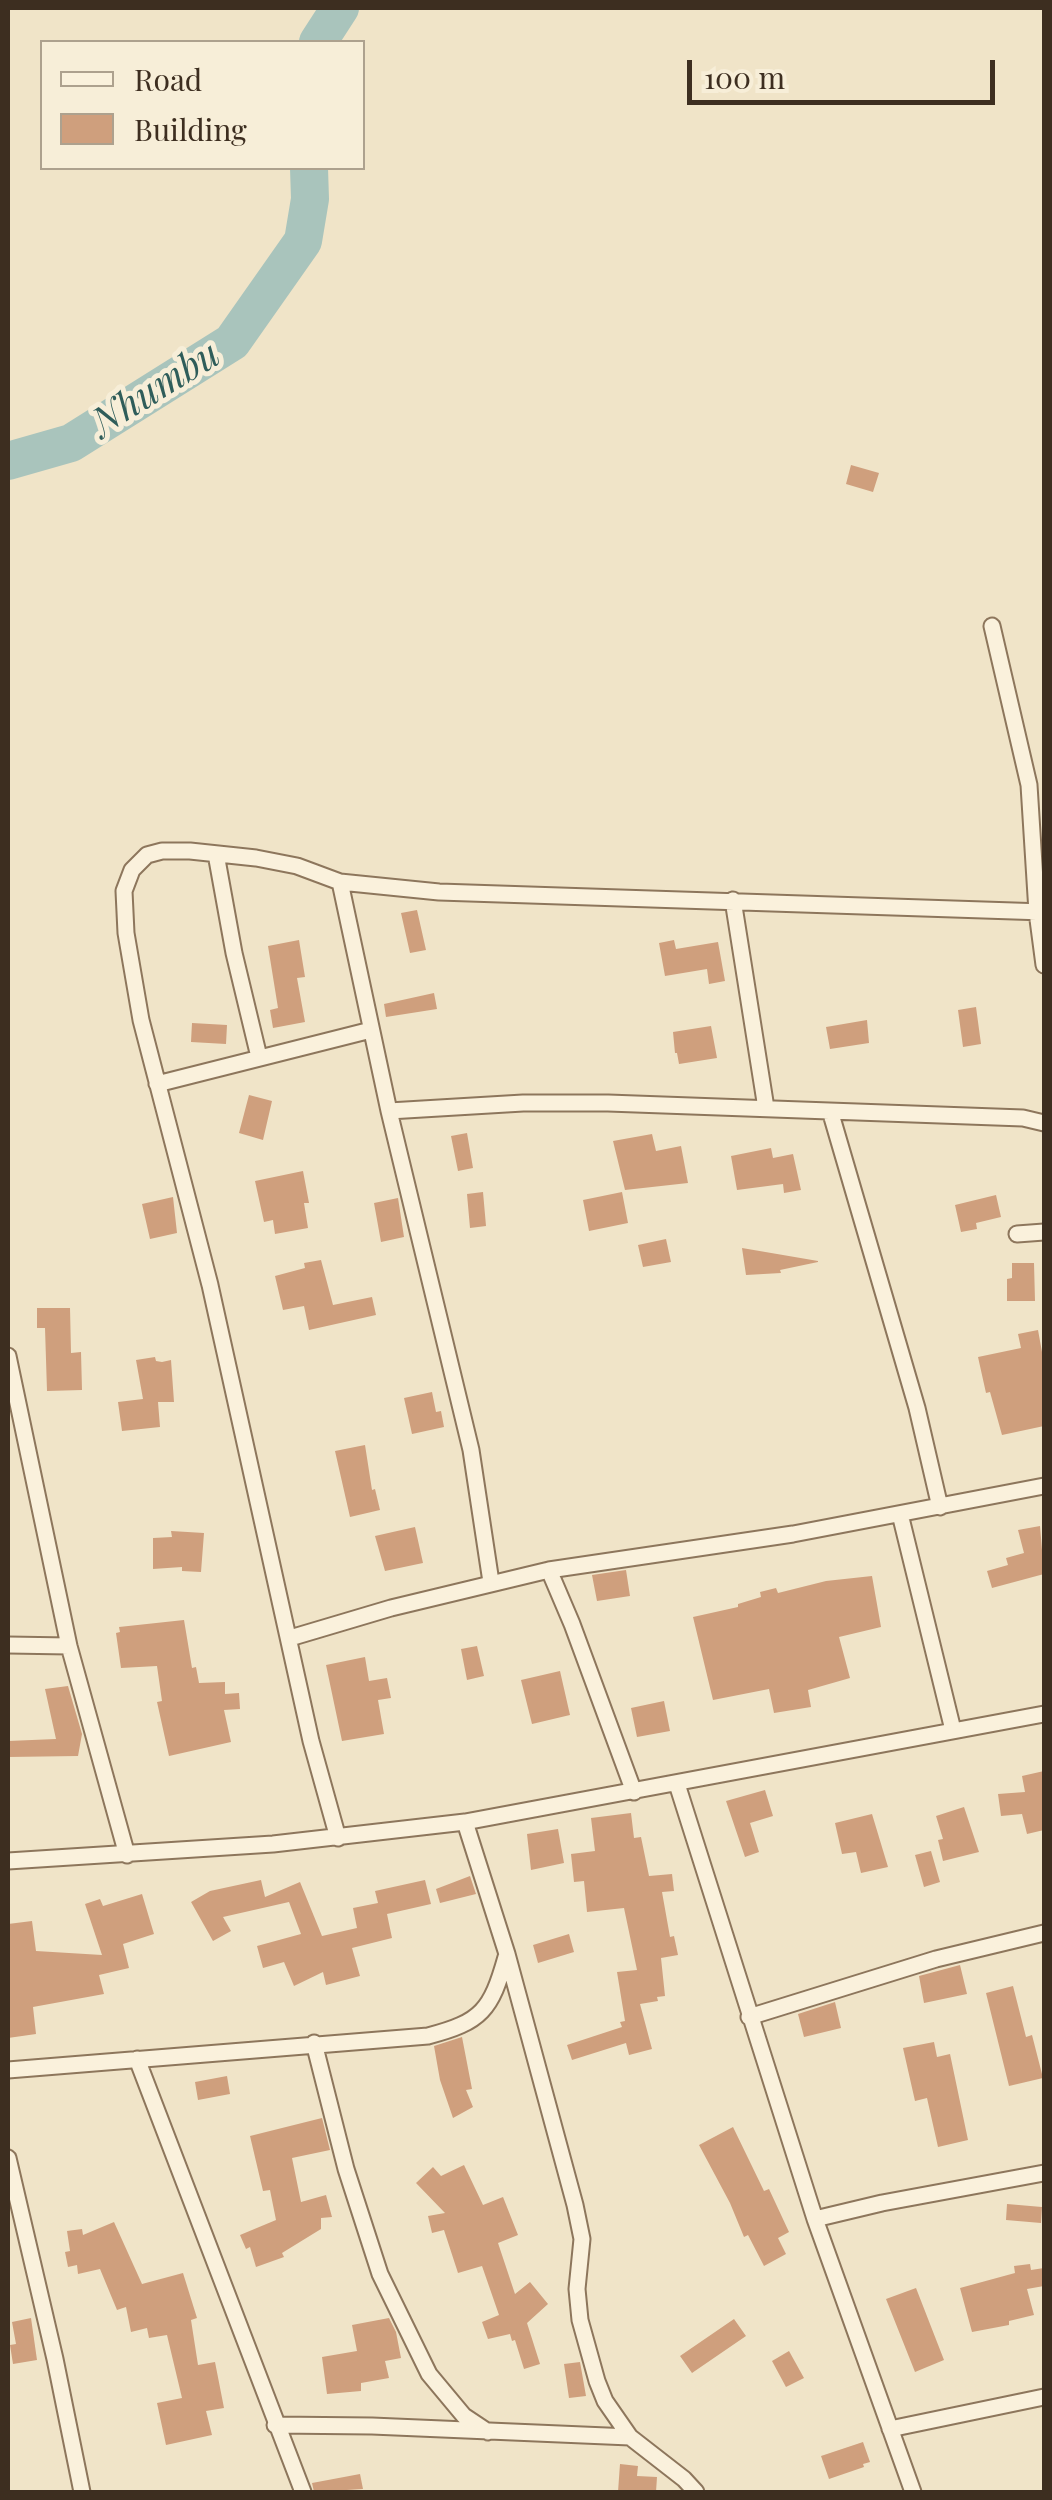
<!DOCTYPE html>
<html>
<head>
<meta charset="utf-8">
<style>
  body { margin:0 }
  #map { position:relative; width:1052px; height:2500px; overflow:hidden; background:#f0e4c8; font-family:"Playfair Display",serif }
  canvas { display:block }
  .frame { position:absolute; inset:0; border:10px solid #3d2e20; pointer-events:none }
  .legend { position:absolute; left:40px; top:40px; width:325px; height:130px; box-sizing:border-box; background:#f7eed8; border:2px solid #ada18e; margin:0; padding:12px 18px; list-style:none; font-size:30px; color:#3d2e20 }
  .legend li { display:flex; align-items:center; gap:20px; height:50px }
  .legend b { width:50px; border:2px solid #ada18e }
  .scale { position:absolute; left:687px; top:60px; width:308px; height:45px; box-sizing:border-box; border:5px solid #3d2e20; border-top:0; padding-left:12px; font-size:30px; line-height:35px; white-space:nowrap; color:#3d2e20; -webkit-text-stroke:8px #f7eed8; paint-order:stroke }
</style>
</head>
<body>
<div id="map">
<canvas width="1052" height="2500"></canvas>
<div class="frame"></div>
<ul class="legend">
<li><b style="height:12px;background:#faf1dc"></b>Road</li>
<li><b style="height:28px;background:#cf9f7d"></b>Building</li>
</ul>
<div class="scale">100 m</div>
</div>
<script>
const c = document.querySelector('canvas').getContext('2d');
c.lineJoin = 'round';
function trace(path, color, width, dash) {
  c.strokeStyle = color;
  c.lineWidth = width;
  c.lineCap = dash ? 'butt' : 'round';
  c.setLineDash(dash || []);
  c.stroke(path);
}
function paint(path, color) {
  c.fillStyle = color;
  c.fill(path, 'evenodd');
}
function drawText(font, color, halo, rows, align = 'center') {
  c.font = font + ' "Playfair Display",serif';
  c.lineWidth = 10;
  c.setLineDash([]);
  c.textBaseline = 'middle';
  c.strokeStyle = halo;
  c.fillStyle = color;
  for (const [text, x, y, turn = 0] of rows) {
    c.save();
    c.translate(x, y);
    c.rotate((+turn || 0) * Math.PI / 180);
    c.textAlign = isNaN(turn) ? turn : align;
    if (halo) c.strokeText(text, 0, 0);
    c.fillText(text, 0, 0);
    c.restore();
  }
}
trace(new Path2D(`
  M318,42L340,8
  M8,461L71,443L232,342L303,241L310,199L309,168`), '#a9c4bc', 38);
paint(new Path2D(`
  M851,465L879,473L873,492L846,484Z
  M417,910L426,950L410,953L401,913Z
  M299,940L305,977L297,978L305,1022L273,1028L270,1010L278,1008L268,946Z
  M674,940L676,949L718,942L725,981L709,984L707,969L665,976L659,943Z
  M434,993L437,1009L386,1017L384,1004Z
  M976,1007L981,1044L963,1047L958,1010Z
  M867,1020L869,1043L830,1049L826,1027Z
  M192,1023L227,1025L226,1044L191,1042Z
  M711,1026L717,1058L679,1064L677,1053H675L673,1032Z
  M249,1095L272,1101L263,1140L239,1133Z
  M467,1133L473,1168L458,1171L451,1136Z
  M652,1134L656,1151L681,1146L688,1183L625,1190L613,1141Z
  M771,1148L773,1158L793,1154L801,1190L784,1193L783,1184L737,1190L731,1156Z
  M303,1171L309,1203H304L308,1228L275,1234L273,1220L264,1222L255,1181Z
  M483,1192L486,1226L470,1228L467,1194Z
  M622,1192L628,1223L589,1231L583,1200Z
  M996,1195L1001,1217L976,1223L977,1229L961,1232L955,1205Z
  M173,1197L177,1233L150,1239L142,1204Z
  M398,1198L404,1237L381,1242L374,1203Z
  M666,1239L671,1262L643,1267L638,1245Z
  M742,1248L818,1261V1262L780,1270L781,1273L746,1275Z
  M321,1260L333,1305L372,1297L376,1315L309,1330L304,1306L283,1310L275,1276L305,1268L304,1263Z
  M1012,1263H1034L1035,1301H1007V1279L1012,1278Z
  M37,1308H70L71,1353L81,1352L82,1390L47,1391L45,1328H37Z
  M1038,1330L1044,1363V1426L1002,1435L990,1392L986,1393L978,1357L1021,1348L1018,1334Z
  M155,1357L156,1361L162,1362L171,1360L174,1402H158L160,1427L122,1431L118,1402L143,1399L136,1360Z
  M432,1392L436,1412L441,1411L444,1427L412,1434L404,1398Z
  M365,1445L372,1490L375,1489L380,1510L350,1517L335,1451Z
  M1040,1526L1044,1574L992,1588L987,1571L1008,1565L1006,1558L1024,1553L1018,1530Z
  M415,1527L423,1563L385,1571L375,1536Z
  M171,1531L204,1533L201,1572L182,1571V1567L153,1569V1538L172,1537Z
  M626,1570L630,1596L597,1601L592,1575Z
  M872,1576L881,1627L839,1637L850,1678L808,1690L811,1707L774,1713L769,1689L713,1700L693,1617L738,1607V1604L761,1597L760,1592L776,1588L778,1593L826,1581Z
  M184,1620L192,1668L196,1667L199,1683L225,1682V1694L239,1693L240,1709L224,1710L231,1742L169,1756L157,1702L162,1701L157,1666L121,1668L116,1633L120,1632L119,1627Z
  M477,1646L484,1676L467,1680L461,1649Z
  M365,1657L369,1681L387,1678L391,1698L378,1700L384,1734L342,1741L326,1665Z
  M560,1671L570,1715L532,1724L521,1680Z
  M68,1686L82,1734L78,1756L8,1757V1741L56,1739L45,1689Z
  M664,1701L670,1731L637,1737L631,1708Z
  M1044,1771V1830L1027,1834L1022,1814L1001,1816L998,1794L1025,1792L1022,1776Z
  M765,1790L773,1816L750,1823L759,1852L745,1857L726,1801Z
  M964,1807L979,1852L943,1861L938,1840L943,1839L936,1816Z
  M631,1813L634,1838L641,1837L649,1876L672,1874L674,1891L662,1892L670,1937L674,1936L678,1955L661,1958L665,1996L657,1997L658,2001L640,2004L652,2049L629,2055L626,2043L572,2060L567,2045L622,2027L620,2022L625,2021L617,1972L637,1970L624,1908L587,1912L584,1881L574,1882L571,1854L595,1851L591,1818Z
  M872,1814L888,1867L861,1873L856,1852L842,1854L835,1823Z
  M558,1829L564,1863L531,1870L527,1834Z
  M931,1851L940,1882L924,1887L915,1855Z
  M470,1876L476,1894L440,1903L436,1889Z
  M261,1880L265,1897L300,1882L322,1936L357,1928L353,1908L378,1903L375,1891L425,1880L431,1904L387,1914L392,1938L352,1948L360,1976L326,1985L323,1972L294,1986L284,1962L263,1968L257,1946L301,1934L289,1902L223,1917L231,1931L213,1941L191,1902L210,1891Z
  M142,1894L154,1934L123,1944L129,1968L99,1975L104,1994L33,2007L36,2034L8,2038V1924L32,1921L36,1951L102,1955L85,1904L100,1899L103,1906Z
  M569,1934L574,1952L538,1963L533,1945Z
  M960,1965L967,1994L924,2003L919,1976Z
  M1013,1986L1026,2037L1032,2035L1043,2078L1009,2086L986,1993Z
  M835,2002L841,2028L804,2037L798,2014Z
  M462,2037L472,2089L466,2090L473,2107L453,2118L440,2080L434,2046Z
  M934,2042L937,2057L950,2054L968,2140L938,2147L927,2098L915,2101L903,2048Z
  M227,2076L230,2094L198,2100L195,2082Z
  M322,2118L330,2150L292,2158L301,2202L326,2195L332,2217L321,2218V2229L282,2253L284,2257L256,2267L250,2247L246,2249L240,2235L276,2220L270,2190L263,2191L250,2136Z
  M733,2127L764,2191L769,2189L789,2232L778,2238L786,2254L764,2266L748,2235L744,2237L730,2203L699,2145Z
  M464,2165L483,2205L503,2197L518,2235L498,2243L515,2294L530,2282L548,2304L527,2323L540,2364L524,2369L515,2340L512,2341L510,2334L488,2339L482,2322L499,2315L482,2266L458,2273L444,2230L432,2233L428,2216L445,2213L416,2183L433,2167L441,2176Z
  M1007,2204L1042,2207L1041,2223L1006,2220Z
  M114,2222L142,2284L183,2273L197,2318L191,2320L198,2365L215,2362L224,2408L206,2411L212,2435L166,2445L157,2403L182,2398L167,2335L149,2338L147,2328L131,2332L126,2307L117,2310L100,2269L78,2274L77,2265L68,2267L65,2252L70,2251L67,2231L82,2229L83,2235Z
  M1030,2264L1031,2270L1044,2268V2286L1027,2289L1034,2315L1009,2321V2325L972,2332L960,2288L1015,2273L1014,2266Z
  M916,2288L944,2360L915,2372L886,2299Z
  M31,2318L37,2360L13,2364L10,2345L16,2344L12,2322Z
  M389,2318L396,2332L401,2358L385,2361L389,2378L361,2383V2391L327,2394L322,2357L357,2351L352,2325Z
  M734,2319L746,2336L692,2373L680,2356Z
  M789,2351L804,2378L786,2387L772,2361Z
  M580,2362L586,2396L569,2398L564,2364Z
  M863,2442L870,2462L863,2464L864,2467L829,2479L821,2456Z
  M620,2464L638,2466L637,2476L657,2477L656,2492H618Z
  M360,2474L363,2489L314,2492L312,2483Z`), '#cf9f7d');
const street = new Path2D(`
  M992,626L1029,785L1037,912L1044,965
  M216,854L234,953L259,1057
  M340,882L389,1111L471,1450L491,1582
  M733,900L766,1108
  M157,1084L371,1030
  M389,1111L523,1103H608L1023,1118L1044,1123
  M831,1114L917,1408L940,1507
  M1017,1234L1044,1232
  M8,1356L69,1646L127,1855
  M900,1514L953,1730
  M549,1570L572,1624L634,1792
  M290,1638L391,1608L549,1570L793,1534L1044,1486
  M8,1645L69,1646
  M677,1784L815,2219L913,2492
  M465,1822L507,1954L575,2205L582,2239L577,2289L580,2320L597,2381L605,2401L630,2437L684,2479L696,2492
  M338,1838L311,1741L210,1285L141,1020L126,933L124,891L132,870L147,855L162,851H190L256,858L297,866L340,882L439,892L1044,912
  M8,1861L273,1844L465,1822L1044,1714
  M749,2017L936,1959L1044,1933
  M314,2043L346,2169L380,2274L429,2374L464,2416L488,2432
  M137,2059L303,2492
  M8,2070L428,2036C482,2022 491,2010 506,1957
  M8,2158L55,2359L82,2492
  M815,2219L882,2203L1044,2173
  M275,2425L372,2426L630,2437
  M890,2429L1044,2397`);
trace(street, '#8d765c', 19);
trace(street, '#faf1dc', 15);
drawText('italic 38px', '#2f5d5a', '#f7eed8', [
  ["Nhumbu",156,389,-32]
]);
</script>
</body>
</html>
